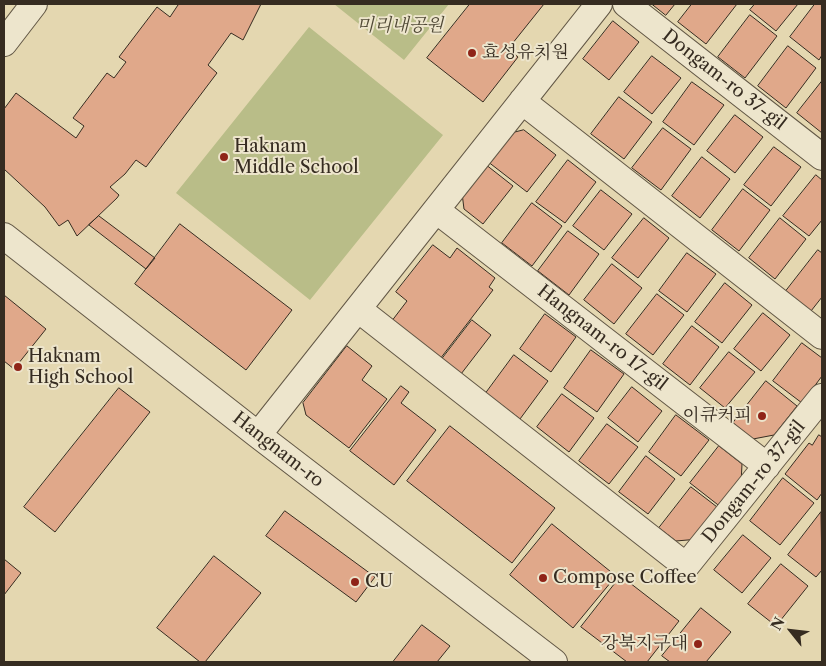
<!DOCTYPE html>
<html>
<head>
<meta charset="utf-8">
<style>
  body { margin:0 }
  #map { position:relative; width:826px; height:666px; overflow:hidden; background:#e4d7b0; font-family:"Libre Caslon Text",serif }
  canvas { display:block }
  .frame { position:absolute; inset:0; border:5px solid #362c21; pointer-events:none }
  .north { position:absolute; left:766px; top:606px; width:50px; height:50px; -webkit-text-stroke:4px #ede5cc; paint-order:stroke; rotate:299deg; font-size:14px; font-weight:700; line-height:20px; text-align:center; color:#362c21 }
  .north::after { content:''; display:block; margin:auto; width:18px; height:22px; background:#362c21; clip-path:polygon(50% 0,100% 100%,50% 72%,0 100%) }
</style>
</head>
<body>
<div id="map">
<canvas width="826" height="666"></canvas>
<div class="frame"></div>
<div class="north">N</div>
</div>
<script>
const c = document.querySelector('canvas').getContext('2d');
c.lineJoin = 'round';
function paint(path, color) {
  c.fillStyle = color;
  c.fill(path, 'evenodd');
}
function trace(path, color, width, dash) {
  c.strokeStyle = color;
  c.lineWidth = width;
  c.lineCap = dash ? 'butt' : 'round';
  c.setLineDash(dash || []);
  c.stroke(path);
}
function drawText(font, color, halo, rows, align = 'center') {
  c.font = font + ' "Libre Caslon Text","Noto Serif KR",serif';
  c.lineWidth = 4;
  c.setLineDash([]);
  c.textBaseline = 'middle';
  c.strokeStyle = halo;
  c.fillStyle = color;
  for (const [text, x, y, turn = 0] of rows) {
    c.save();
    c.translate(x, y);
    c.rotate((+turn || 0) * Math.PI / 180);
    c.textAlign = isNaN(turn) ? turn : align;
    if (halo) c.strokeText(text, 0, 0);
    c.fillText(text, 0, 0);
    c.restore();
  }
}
paint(new Path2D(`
  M334,4H449L404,60Z
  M309,27L443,135L310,300L176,193Z`), '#b9bd88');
const building = new Path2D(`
  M176,4H261L243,40L231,33L208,65L217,73L146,167L136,160L125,174L110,187L119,195L117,198L77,236L68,220L59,226L45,207L4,169V109L16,93L76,138L84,126L73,118L107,73L114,78L126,62L119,57L157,7L170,17L178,5Z
  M470,4H544L508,49L518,57L483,102L427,58Z
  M652,4H675L666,15Z
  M692,4H737L706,44L678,22Z
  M755,4H798L776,31L750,10Z
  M815,4H822V55L819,60L790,37Z
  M750,15L777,36L745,78L718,57Z
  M613,21L639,42L609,80L583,59Z
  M788,46L816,68L786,108L758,86Z
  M652,56L681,78L652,114L624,92Z
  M822,81V133L797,113Z
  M692,82L724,105L694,145L663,122Z
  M619,97L652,122L624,159L591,134Z
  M735,115L763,137L735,173L707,151Z
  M663,128L691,149L661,190L632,168Z
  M524,130L556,155L527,192L487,161L508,134Z
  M774,147L801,167L771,206L744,185Z
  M702,157L730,179L700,218L672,196Z
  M568,160L596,182L565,223L536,202Z
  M485,164L513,186L483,224L464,209L462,193Z
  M816,175L822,180V220L809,236L783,216Z
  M743,189L770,210L739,251L712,230Z
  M601,190L632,214L604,250L573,226Z
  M532,203L562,226L532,266L502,243Z
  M99,216L155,258L146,269L89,225Z
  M644,218L669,238L638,278L612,258Z
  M780,218L806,239L775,279L749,258Z
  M180,224L292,310L246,370L135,284Z
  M568,231L599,254L569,295L538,271Z
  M433,245L450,258L457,248L495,278L489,287L493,290L440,359L391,322L407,301L396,292Z
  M818,250L822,253V297L811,311L786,291Z
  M687,253L716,274L687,312L659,291Z
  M612,264L642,288L614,324L584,300Z
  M725,283L752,305L722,343L695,322Z
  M657,294L684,315L653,355L626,334Z
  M4,295L46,329L14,369L4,361Z
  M763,313L790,335L761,371L734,349Z
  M545,314L576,337L551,372L520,349Z
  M472,320L491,335L461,374L442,359Z
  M692,326L719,347L690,385L663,364Z
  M802,343L822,358V376L802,403L773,381Z
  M347,346L372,366L362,380L387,399L349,448L306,415L303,403Z
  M591,350L624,374L597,412L564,388Z
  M729,352L755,372L725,408L700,388Z
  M514,355L548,381L520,419L486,393Z
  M766,381L797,406L774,435L753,439L733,423Z
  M401,386L409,392L401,403L436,430L394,485L350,451Z
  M632,387L662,411L638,442L608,418Z
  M119,388L150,412L55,532L24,507Z
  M562,394L594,418L569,452L537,427Z
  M676,415L709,440L681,476L649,452Z
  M607,424L638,447L609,484L579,461Z
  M450,426L555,508L512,563L407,481Z
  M819,435L822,437V493L817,500L785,474L809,443L812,445Z
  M719,446L742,464L741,484L722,508L690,483Z
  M646,456L675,479L648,514L619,492Z
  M783,478L814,503L780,545L750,521Z
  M691,487L721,510L699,539L676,541L659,528Z
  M285,511L375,577L356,602L266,536Z
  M821,512L822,570L816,577L788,555Z
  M552,524L616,576L573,628L510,575Z
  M743,535L771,558L742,593L714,570Z
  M214,556L261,593L205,662H200L157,628Z
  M4,559L21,573L4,595Z
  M781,564L808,586L776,626L748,604Z
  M621,576L679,621L647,662H627L581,627Z
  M701,608L731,632L706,662H670L662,656Z
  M422,625L450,646L437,662H393Z`);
paint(building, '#e0a88a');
trace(building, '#362c21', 1);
const minor = new Path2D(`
  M626,4L822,157
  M4,43L34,4
  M522,101L822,336
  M436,210L767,466
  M4,236L258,435L554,662
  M358,309L686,566L822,397
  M258,435L599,4`);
trace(minor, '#625745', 28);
trace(minor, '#ede5cc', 26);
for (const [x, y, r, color] of [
  [472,53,5,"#8f2418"],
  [224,157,5,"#8f2418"],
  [18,367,5,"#8f2418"],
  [762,416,5,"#8f2418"],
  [543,578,5,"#8f2418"],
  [355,582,5,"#8f2418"],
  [698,644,5,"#8f2418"]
]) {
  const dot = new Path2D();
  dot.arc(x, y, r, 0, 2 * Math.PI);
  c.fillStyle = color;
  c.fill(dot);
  trace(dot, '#ede5cc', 2);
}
drawText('italic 18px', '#504936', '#ede5cc', [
  ["미리내공원",400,26]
]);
drawText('18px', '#362c21', '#ede5cc', [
  ["효성유치원",482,53],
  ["Haknam",234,147],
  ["Middle School",234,168],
  ["Haknam",28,357],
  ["High School",28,378],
  ["이큐커피",752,416,"right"],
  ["Compose Coffee",553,578],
  ["CU",365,582],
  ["강북지구대",688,644,"right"]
], 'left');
drawText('18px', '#362c21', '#ede5cc', [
  ["Dongam-ro 37-gil",724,80,38],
  ["Hangnam-ro 17-gil",602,338,38],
  ["Hangnam-ro",278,450,38],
  ["Dongam-ro 37-gil",754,482,-51]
]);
</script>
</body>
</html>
